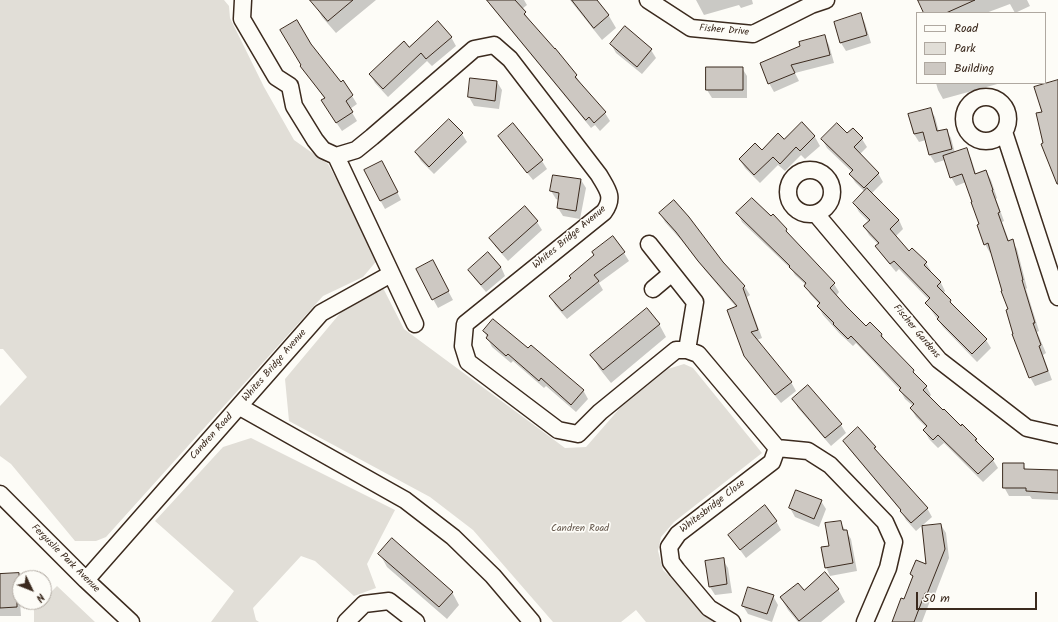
<!DOCTYPE html>
<html>
<head>
<meta charset="utf-8">
<style>
  body { margin:0 }
  #map { position:relative; width:1058px; height:622px; overflow:hidden; background:#fdfcf7; font-family:Kalam,sans-serif }
  canvas { display:block }
  .legend { position:absolute; left:916px; top:12px; width:130px; height:72px; box-sizing:border-box; background:#fdfcf7; border:1px solid #afa8a0; margin:0; padding:5px 7px; list-style:none; font-size:12px; color:#3b2a1e }
  .legend li { display:flex; align-items:center; gap:8px; height:20px }
  .legend b { width:20px; border:1px solid #afa8a0 }
  .north { position:absolute; left:12px; top:570px; width:40px; height:40px; box-sizing:border-box; background:#fdfcf7; border:1px solid #afa8a0; border-radius:50%; rotate:133deg; font-size:11px; font-weight:700; line-height:16px; text-align:center; color:#3b2a1e }
  .north::after { content:''; display:block; margin:auto; width:14px; height:18px; background:#3b2a1e; clip-path:polygon(50% 0,100% 100%,50% 72%,0 100%) }
  .scale { position:absolute; left:916px; top:592px; width:121px; height:18px; box-sizing:border-box; border:2px solid #3b2a1e; border-top:0; padding-left:5px; font-size:12px; line-height:14px; white-space:nowrap; color:#3b2a1e; -webkit-text-stroke:3px #fdfcf7; paint-order:stroke }
</style>
</head>
<body>
<div id="map">
<canvas width="1058" height="622"></canvas>
<ul class="legend">
<li><b style="height:5px;background:#fdfcf7"></b>Road</li>
<li><b style="height:11px;background:#e1ded7"></b>Park</li>
<li><b style="height:11px;background:#cdc8c2"></b>Building</li>
</ul>
<div class="north">N</div>
<div class="scale">50 m</div>
</div>
<script>
const c = document.querySelector('canvas').getContext('2d');
c.lineJoin = 'round';
function paint(path, color) {
  c.fillStyle = color;
  c.fill(path, 'evenodd');
}
function trace(path, color, width, dash) {
  c.strokeStyle = color;
  c.lineWidth = width;
  c.lineCap = dash ? 'butt' : 'round';
  c.setLineDash(dash || []);
  c.stroke(path);
}
function drawText(font, color, halo, rows, align = 'center') {
  c.font = font + ' Kalam,sans-serif';
  c.lineWidth = 3.5;
  c.setLineDash([]);
  c.textBaseline = 'middle';
  c.strokeStyle = halo;
  c.fillStyle = color;
  for (const [text, x, y, turn = 0] of rows) {
    c.save();
    c.translate(x, y);
    c.rotate((+turn || 0) * Math.PI / 180);
    c.textAlign = isNaN(turn) ? turn : align;
    if (halo) c.strokeText(text, 0, 0);
    c.fillText(text, 0, 0);
    c.restore();
  }
}
paint(new Path2D(`
  M0,0H224L229,6L230,18L264,87L294,140L328,164L379,258L363,277L323,296L106,537L96,541H75L11,464L0,456V406L27,377L3,349H0Z
  M382,286L404,329L565,448L586,447L620,408L668,369L684,364L693,368L762,453L674,522L661,537L658,551L663,570L717,622H646L636,610L621,622H553L473,530L430,497L289,421L285,379L342,311Z
  M251,438L395,510L367,564L376,588L354,596L315,561L301,556L253,608L256,620L259,622H211L234,591L155,521L223,447Z
  M57,586L95,622H34V609L41,602H44V599Z`), '#e1ded7');
paint(new Path2D(`
  M319,0H376L336,33L322,17L315,4Z
  M488,0H524L527,5L522,9L530,21L576,76L581,84L580,85L605,113L610,121L600,131L595,125L591,128L491,6Z
  M570,0H596L609,16L616,28L602,40Z
  M696,0H752L753,4L741,8L739,5L704,15Z
  M922,0H1027L1030,6L1015,13L1010,4L986,13H925Z
  M861,15L865,23L871,43L846,51L841,43Z
  M824,36L829,45L834,63L795,73L799,81L774,92L769,83Z
  M451,37L456,46L432,66L427,61L388,97L375,83L370,74L409,48Z
  M611,44L651,50L656,58L642,74L616,53Z
  M311,45L340,83L343,81L357,104L350,109L357,121L342,131L327,109L325,99L301,66Z
  M742,68L747,76V98H712L707,90Z
  M471,79L497,82L502,90L499,109L474,106L469,97Z
  M936,83H1001L943,99L938,90Z
  M930,109L935,117L939,132L946,130L951,138L955,153L966,149L971,158L976,174L986,171L991,180L997,198L996,199L1004,221L1002,222L1009,241H1012L1017,249L1027,288L1026,289L1039,331L1037,332L1046,353L1043,355L1052,380L1035,386L1030,377L1014,334L1009,310L991,252L990,253L985,244L981,224L966,182L956,186L951,177L945,160L935,163L930,155L926,140L919,142L914,134L909,115Z
  M802,123L815,137L820,146L805,159L801,155L785,171L778,165L760,183L745,168L740,160L762,151L784,140Z
  M853,129L862,139L867,147L860,154L878,173L883,182L872,193L899,220L903,229L895,237L909,252L912,249L926,263L931,271L930,272L941,283L945,291L943,294L950,301L955,308L986,340L991,348L977,362L943,327L926,303L929,300L899,269L896,272L882,255L877,246L879,245L869,235L864,226L869,222L859,212L854,203L865,192L855,182L850,174L852,172L827,148L822,139L847,135Z
  M462,134L467,142L434,174L421,161L416,153Z
  M499,136L542,161L547,169L533,180L504,144Z
  M387,171L401,200L385,209L380,200Z
  M581,180L586,188L580,219L563,216L558,208L559,200L556,199L551,191Z
  M525,208L537,222L542,230L508,261L495,246L490,238Z
  M660,213L722,262L745,287L750,295L747,297L762,338L757,340L791,382L796,391L781,403L750,365L744,356L736,307L704,269L682,241L665,222Z
  M738,214L771,218L786,230L791,238L834,284L839,292L836,296L866,327L870,323L882,335L886,342L926,386L931,395L929,397L976,439L981,448L993,460L998,468L983,482L944,443L938,448L929,439L924,430L927,428L916,417L911,408L913,406L905,399L900,390L856,343L853,346L839,333L823,315L818,306L820,305L810,294L806,285L795,275L792,270L742,222Z
  M624,253L629,261L599,283L603,290L567,319L555,305L550,296Z
  M501,267L505,276L486,292L474,278L469,270Z
  M437,270L453,300L438,308L433,299Z
  M659,324L666,337L611,383L599,368L592,355Z
  M484,331L528,350L583,390L588,399L576,412L546,386L544,388L513,361L511,363L492,347Z
  M793,399L841,425L846,433L831,446L798,408Z
  M858,429L875,448L878,454L927,508L932,517L916,531L906,520L901,511L849,449L844,441Z
  M1023,464L1026,470H1058V500L1032,499L1030,496H1009L1004,487Z
  M797,491L821,501L826,509L819,527L795,517L790,508Z
  M776,521L781,530L746,558L729,535Z
  M840,522L851,539L857,571L830,576L826,567L830,547Z
  M941,525L946,533L949,558L932,602L930,601L922,622H893L905,601L913,578L911,574L928,565Z
  M380,554L452,592L459,605L447,619L387,567Z
  M723,560L728,568L732,593L715,595L710,587L706,562Z
  M19,574L21,578H20V602L21,616H0V575Z
  M838,589L845,602L821,622H798L788,610L781,598L804,591Z
  M773,596L778,605L772,622L748,614L743,606Z`), '#0003');
const building = new Path2D(`
  M310,0H353L328,21Z
  M487,0H515L526,12L524,14L555,49V48L577,75L575,77L606,112L594,123L589,117L586,120Z
  M572,0H597L609,15L594,28Z
  M918,0H975L946,13H924Z
  M861,13L867,35L840,43L834,22Z
  M297,20L311,44L341,82L343,80L353,95L346,101L353,112L336,123L321,100L325,98L300,66L301,65L280,30Z
  M438,21L452,37L426,59L421,53L383,89L369,74L404,41L409,47Z
  M625,26L652,49L637,67L610,44Z
  M825,35L830,55L791,65L795,73L768,84L760,63L800,46L799,42Z
  M706,67H743V90H706Z
  M470,78L497,81L495,101L468,97Z
  M1058,80V184H1057L1041,144L1043,143L1036,113L1042,112L1034,87Z
  M931,108L937,131L947,129L952,149L929,155L923,132L914,134L908,114Z
  M449,119L463,133L429,167L415,152Z
  M802,122L815,136L800,151L796,147L780,164L773,157L754,175L739,159L755,143L762,150L778,133L784,139Z
  M513,123L543,160L527,173L498,136Z
  M837,123L847,133L853,128L863,138L854,147L879,173L864,188L849,174L853,170L821,139Z
  M967,148L975,174L986,170L993,190H992L1000,212L998,213L1008,241L1013,239L1023,280H1022L1035,323H1033L1041,345L1039,346L1048,371L1029,378L1012,334H1013L1006,310L1008,309L1001,291H1002L988,243L984,245L977,225L979,224L971,202H972L962,174L950,178L943,156Z
  M382,161L398,192L380,201L364,170Z
  M553,175L581,179L576,211L557,208L559,193L550,191Z
  M867,188L899,220L890,229L909,251L912,248L927,262L924,265L941,282L937,286L951,300L950,302L987,339L972,354L937,319L939,317L925,303L930,298L894,261L890,264L875,246L879,243L863,226L870,220L853,203Z
  M752,198L771,216L773,214L787,229L786,231L835,283L830,288L846,306L866,326L870,322L882,334L881,336L914,370L913,372L927,386L923,390L943,410L944,409L961,426L962,424L977,439L975,440L994,459L978,474L938,435L933,440L923,430L927,426L910,408L914,404L899,390L901,388L851,336L848,339L833,324L834,323L817,306L820,303L804,286L806,283L789,267L790,266L736,213Z
  M674,200L689,217L723,262L745,286L743,288L758,330L751,332L792,382L775,395L744,356L727,310L737,306L698,261L676,232L659,213Z
  M525,206L538,221L502,253L489,238Z
  M613,236L625,252L594,275L599,281L562,311L549,296L571,278L569,276L594,255L592,252Z
  M488,252L501,267L481,285L468,270Z
  M433,260L449,291L432,300L416,269Z
  M647,308L660,324L603,370L590,355Z
  M493,319L528,348L531,345L584,390L571,405L541,378L539,381L508,354L506,356L486,338L488,335L483,331Z
  M808,385L842,424L825,438L792,399Z
  M858,427L876,447L874,448L928,508L911,523L900,511L901,510L843,441Z
  M1003,463H1024V469L1058,470V493L1026,491V488H1003Z
  M796,490L822,500L814,519L789,508Z
  M765,505L777,521L740,550L728,535Z
  M841,521L843,530H847L853,563L825,568L821,547L829,546L825,523Z
  M941,524L945,549L927,594L925,593L914,622H892L901,598L904,599L913,576L910,574L916,560L926,564L922,526Z
  M392,538L453,592L439,607L378,554Z
  M724,558L727,584L709,587L705,561Z
  M825,572L839,589L799,621L780,597L798,583L804,590Z
  M19,573L20,593H17V607L0,608V574Z
  M748,587L774,595L767,614L742,606Z`);
paint(building, '#cdc8c2');
trace(building, '#3b2a1e', 1);
const minor = new Path2D(`
  M243,0L242,19L276,77L290,86L294,106L315,140L323,150L336,156L356,150L372,137L474,49L494,45L510,59L599,175C607,189 615,197 604,212L465,324L463,346L468,362L558,430L578,434L600,412L676,350H687L698,354L777,448L808,451L830,465L885,522L894,542L888,568L865,622
  M648,0L691,28L753,34L811,5L826,0
  M964 119a22 22 0 1 1 44 0a22 22 0 1 1-44 0Z
  M1004,132L1058,297
  M336,156L415,324
  M788 192a22 22 0 1 1 44 0a22 22 0 1 1-44 0Z
  M816,214L939,360L1027,428L1058,435
  M649,244L695,302L687,350
  M653,289L672,273
  M240,407L405,500L453,537L493,576L532,622
  M0,494L86,580L131,622
  M86,580L321,313L391,274
  M346,622L364,604L389,601L416,622
  M732,622L709,608L677,570L671,562L669,547L678,534L772,462L777,448`);
trace(minor, '#3b2a1e', 19);
trace(minor, '#fdfcf7', 16);
drawText('10px', '#3b2a1e', '#fdfcf7', [
  ["Fisher Drive",724,31,5],
  ["Whites Bridge Avenue",570,238,-40],
  ["Fischer Gardens",916,332,50],
  ["Whites Bridge Avenue",275,366,-49],
  ["Candren Road",212,437,-48],
  ["Whitesbridge Close",713,507,-38],
  ["Ferguslie Park Avenue",65,559,45]
]);
drawText('10px', '#64574c', '#fdfcf7', [
  ["Candren Road",580,529]
]);
</script>
</body>
</html>
